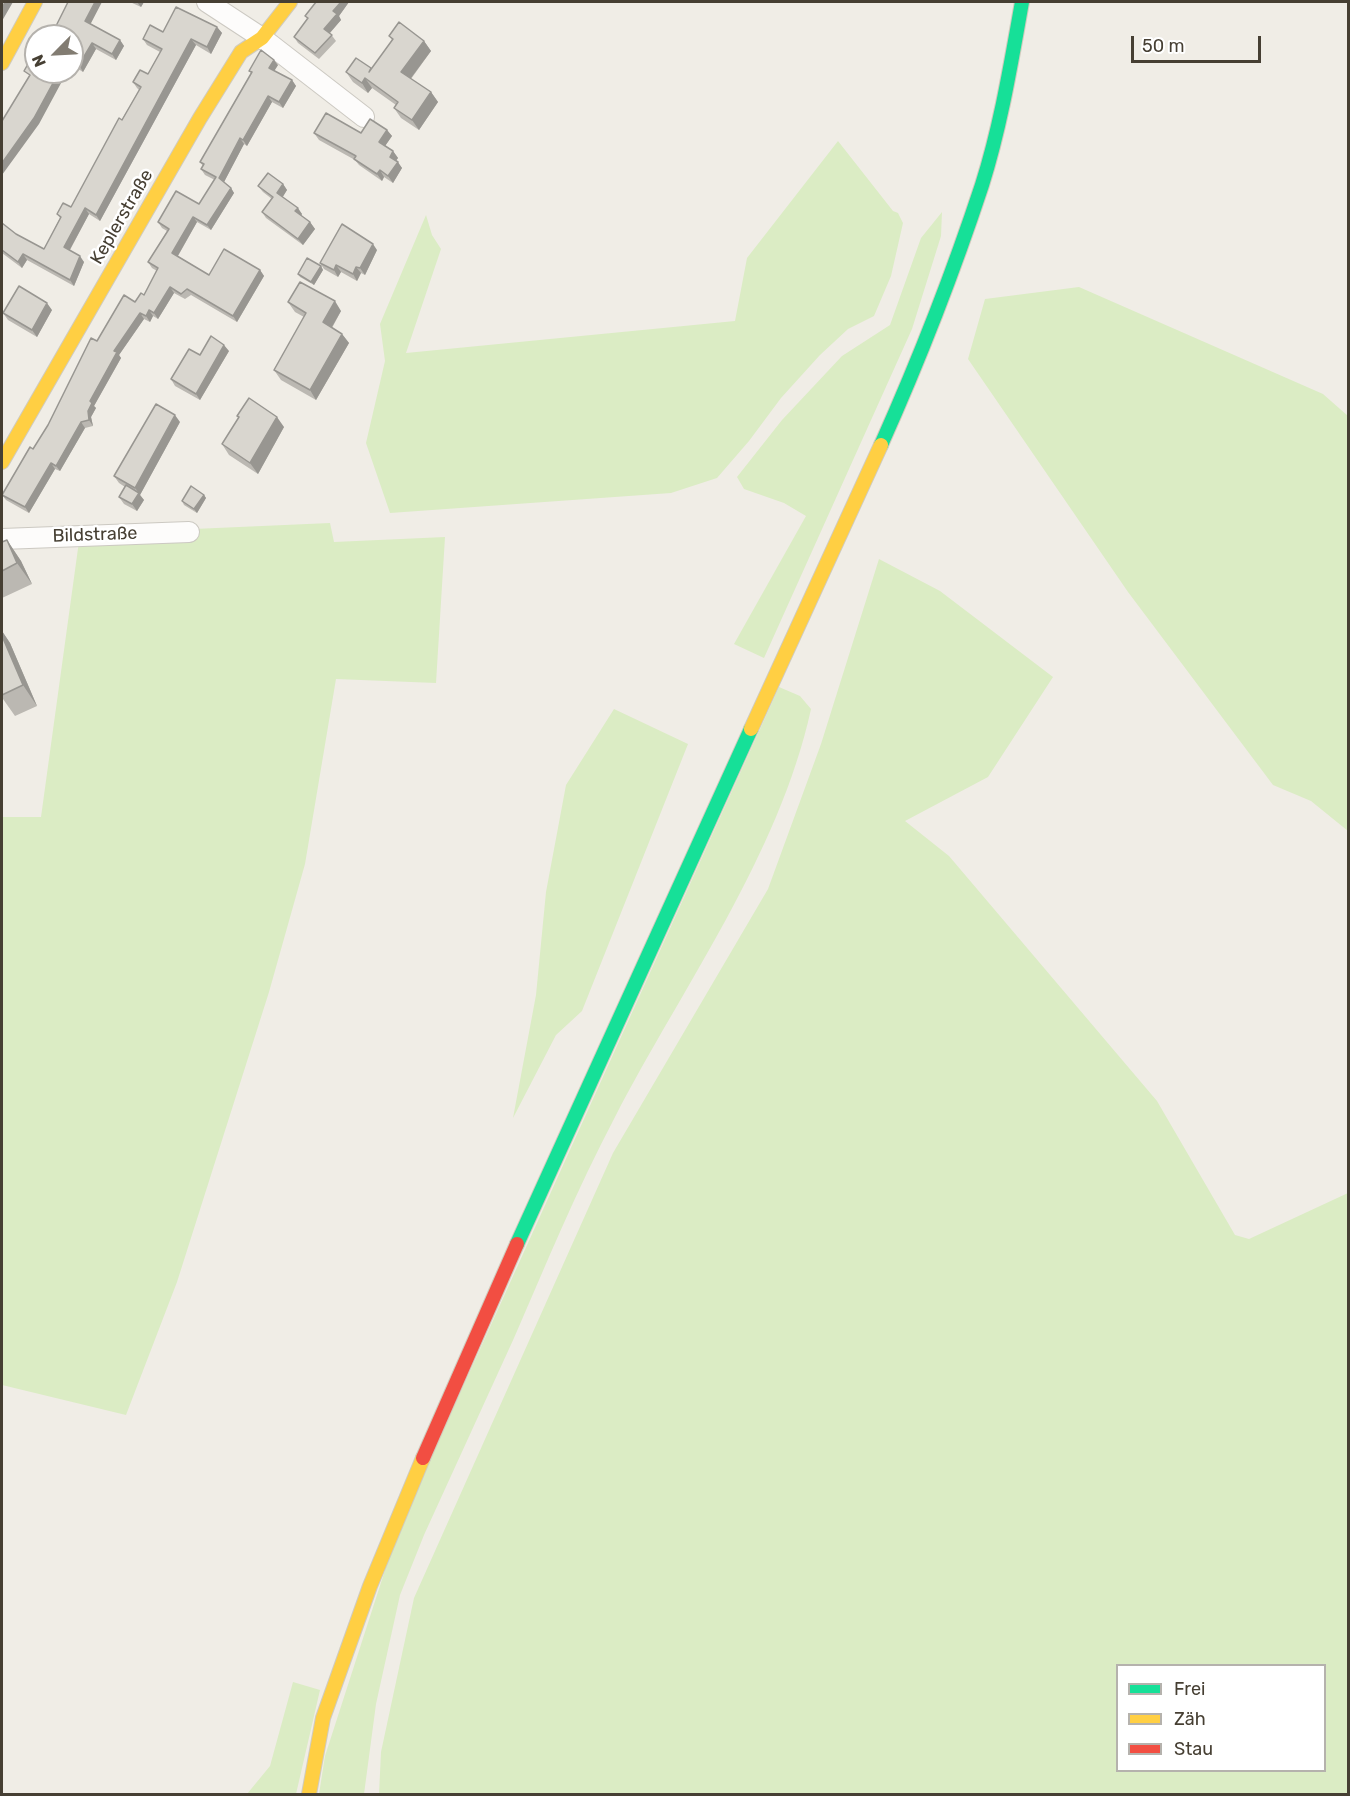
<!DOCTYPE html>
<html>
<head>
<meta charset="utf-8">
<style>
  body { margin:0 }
  #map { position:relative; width:1350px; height:1796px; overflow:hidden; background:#f0ede6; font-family:Rubik,sans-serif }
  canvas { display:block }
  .frame { position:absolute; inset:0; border:3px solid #463f33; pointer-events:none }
  .legend { position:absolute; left:1116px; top:1664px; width:210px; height:108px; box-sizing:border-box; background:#fff; border:2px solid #b5b2ad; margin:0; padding:8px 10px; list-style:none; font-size:18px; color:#463f33 }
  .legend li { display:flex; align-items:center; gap:12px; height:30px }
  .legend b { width:30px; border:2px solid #b5b2ad }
  .north { position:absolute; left:24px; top:24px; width:60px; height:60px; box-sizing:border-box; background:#fff; border:2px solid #b5b2ad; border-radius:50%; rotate:246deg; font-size:16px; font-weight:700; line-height:24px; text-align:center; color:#463f33 }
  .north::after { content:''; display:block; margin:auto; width:21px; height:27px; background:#827c72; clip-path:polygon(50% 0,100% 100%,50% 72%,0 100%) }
  .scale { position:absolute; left:1131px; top:36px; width:130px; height:27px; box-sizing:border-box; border:3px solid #463f33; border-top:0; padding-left:8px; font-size:18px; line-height:21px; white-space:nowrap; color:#463f33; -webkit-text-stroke:4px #fff; paint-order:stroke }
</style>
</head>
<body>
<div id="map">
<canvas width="1350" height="1796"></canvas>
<div class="frame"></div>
<ul class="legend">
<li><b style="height:8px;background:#16e098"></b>Frei</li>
<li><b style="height:8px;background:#ffcf43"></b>Zäh</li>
<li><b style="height:8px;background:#f24e42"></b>Stau</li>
</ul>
<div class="north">N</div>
<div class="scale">50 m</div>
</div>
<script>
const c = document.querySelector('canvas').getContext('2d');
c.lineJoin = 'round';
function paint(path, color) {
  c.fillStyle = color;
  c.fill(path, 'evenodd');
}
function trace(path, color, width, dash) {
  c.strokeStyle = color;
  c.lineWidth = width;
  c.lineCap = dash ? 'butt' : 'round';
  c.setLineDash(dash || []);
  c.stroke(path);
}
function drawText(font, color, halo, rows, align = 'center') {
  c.font = font + ' Rubik,sans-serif';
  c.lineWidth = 5;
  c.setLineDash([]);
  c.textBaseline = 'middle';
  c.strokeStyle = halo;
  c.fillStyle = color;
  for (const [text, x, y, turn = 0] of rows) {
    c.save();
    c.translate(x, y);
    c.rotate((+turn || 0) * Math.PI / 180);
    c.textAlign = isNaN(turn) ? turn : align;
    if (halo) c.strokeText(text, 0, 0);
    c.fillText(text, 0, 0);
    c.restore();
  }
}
paint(new Path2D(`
  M838,141L893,211L898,213L903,223L891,276L874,316L848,329L820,355L781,398L749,441L717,478L671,493L390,513L366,443L385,361L380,324L426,215L432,235L441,249L406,353L735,321L747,258Z
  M942,212L941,236L912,329L764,658L734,644L806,516L784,503L744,489L737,477L782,420L842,356L890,325L921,238Z
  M1079,287L1323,394L1348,416V831L1311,801L1273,785L1128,592L968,359L985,299Z
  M330,523L334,542L445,537L436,683L336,679L305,864L269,992L177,1282L126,1415L2,1385V817H41L80,534Z
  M879,559L940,591L1053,677L988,777L905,821L949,856L1157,1101L1235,1235L1249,1239L1348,1193V1794H379L381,1752L414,1598L613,1153L768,889L821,744ZM1118,1666H1324V1770H1118Z
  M779,687L800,696L811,709C779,855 683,986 615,1117C577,1189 546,1264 514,1338C484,1404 454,1469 424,1535L400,1595L376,1704L364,1794H319L325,1756L397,1533Z
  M614,709L688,744L582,1011L556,1035L513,1118L536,995L546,892L566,785Z
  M293,1682L320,1690L296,1794H247L270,1766Z`), '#dbecc4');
const street = new Path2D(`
  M207,2L262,38L364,117
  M2,539L189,532`);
const fast = new Path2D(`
  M881,445C919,360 953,273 982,185C1001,125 1011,63 1022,2
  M517,1244L751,729`);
const slow = new Path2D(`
  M2,63L35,2
  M2,462L200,118L241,52L262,38L290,2
  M751,729L881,445
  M309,1794L323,1718L370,1586L423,1458`);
const jam = new Path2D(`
  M423,1458L517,1244`);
trace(street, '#ccc9c2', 22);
trace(fast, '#d0cbbd', 16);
trace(slow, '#d0cbbd', 16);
trace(jam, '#d0cbbd', 16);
trace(street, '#fdfcfb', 20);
trace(fast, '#16e098', 14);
trace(slow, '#ffcf43', 14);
trace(jam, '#f24e42', 14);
paint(new Path2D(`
  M130,2H144L141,7Z
  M349,2L339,16L341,20L330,33L336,41L319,59L298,43L294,37L307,19L305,16Z
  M91,24L120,40L124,46L116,60L96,49L83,72L72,65V36Z
  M217,27L222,33L211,54L196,45L100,221L89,214L70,250L84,262L74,286L27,260L22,268L2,253V223L16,234L44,249L60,218L57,214L71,207L139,90L137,88L133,82L148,74L160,52L147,45L143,39L163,32Z
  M389,36L424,41L431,51L411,79L431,92L438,102L419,130L401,118L394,108L396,105L372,88L368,93L353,82L346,72L372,68L392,40Z
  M278,65L274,71L292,80L296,86L283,108L272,102L247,146L244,144L224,182L231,188L234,193L211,230L197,222L178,256L209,275L260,270L264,276L237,322L191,295L185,299L174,293L158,319L153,316L150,322L144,319L119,355L121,358L94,406L96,408L91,417L93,426L85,428L60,471L55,469L29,513L6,500L2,495L33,449L48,425L97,341L135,302L144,295L157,271L152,268L148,262L167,231L162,228L158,222L199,204L215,180L205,175L201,169L203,166L200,162L251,73L249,71Z
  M387,130L392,136L385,146L393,151L398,158L396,161L402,168L393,183L384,177L382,181L359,165L355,160L319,140L314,133H361Z
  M283,184L287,190L282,197L302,214L301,216L310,222L315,229L303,245L266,218L262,212L272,199L263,192L258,186Z
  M377,250L365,275L361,273L357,281L341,272L338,277L324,269L320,263Z
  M321,266L323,270L314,285L300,277L298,274Z
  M288,302L341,311L332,328L342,334L349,343L316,400L281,380L274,370L304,317L295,312Z
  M52,310L37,337L8,320L3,313Z
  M229,351L200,400L175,386L171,379L200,355Z
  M237,416L284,427L258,474L229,455L222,444L239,418Z
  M180,422L140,495L144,500L137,511L124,504L119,497L125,487L119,483L114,476Z
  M204,495L206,498L197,513L184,505L182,501Z
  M7,540L21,561L32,584L2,598V542Z
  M2,631L10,643L37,706L15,716L3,699H2Z`), '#bbb8b2');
paint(new Path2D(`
  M4,2H13L2,21V7Z
  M95,2H102L89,27L85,21Z
  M137,2H144L141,7Z
  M341,2H349L339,16L341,20L328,35L324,29L333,11Z
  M217,27L222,33L211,54L207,47Z
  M191,39L196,45L100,221L96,215Z
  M120,40L124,46L116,60L112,54Z
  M424,41L431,51L408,82L401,72Z
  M92,43L96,49L83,72L79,65Z
  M274,60L278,65L273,73L269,68Z
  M59,72H67L39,124L2,175V163Z
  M365,78L372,88L368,93L362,83Z
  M292,80L296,86L283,108L279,102Z
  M431,92L438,102L419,130L412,120Z
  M268,96L272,102L247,146L243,140Z
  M387,130L392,136L383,149L379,142Z
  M240,138L244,144L223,184L219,178Z
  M393,151L398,158L394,163L390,157Z
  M398,162L402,168L393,183L388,176Z
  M380,170L384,177L382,181L377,174Z
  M283,184L287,190L281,200L277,193Z
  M231,188L234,193L211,230L207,225Z
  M85,208L89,214L68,253L64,247Z
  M298,208L302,214L299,218L295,211Z
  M193,217L197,222L176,259L172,253Z
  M310,222L315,229L303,245L298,239Z
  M373,244L377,250L365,275L360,268Z
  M23,254L27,260L22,268L18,262Z
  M80,256L84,262L74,286L70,280Z
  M336,265L341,272L338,277L334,270Z
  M321,266L323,270L314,285L311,282Z
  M356,267L361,273L357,281L353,274Z
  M260,270L264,276L237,322L233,316Z
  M170,287L174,293L158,319L154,313Z
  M335,301L341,311L329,332L323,322Z
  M47,303L52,310L37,337L32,330Z
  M149,310L153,316L150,322L146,316Z
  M140,313L144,319L119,355L121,358L94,406L96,408L91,417L93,426L89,420L88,411L90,401L114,351Z
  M342,334L349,343L316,400L310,390Z
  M224,345L229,351L200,400L196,394Z
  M175,415L180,422L140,495L144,500L137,511L132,504L139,493L135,488Z
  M277,417L284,427L258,474L250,463Z
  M81,422L85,428L60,471L56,466Z
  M51,463L55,469L29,513L25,507Z
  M204,495L206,498L197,513L194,509Z
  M7,540L21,561L32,584L17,563Z
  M2,631L10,643L37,706L23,685L2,636Z`), '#989691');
const building = new Path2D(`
  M68,2H95L85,21L120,40L112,54L92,43L79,65L72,62V36H51Z
  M316,2H341L333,11L337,14L324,29L332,35L315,53L294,37L308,18L305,16Z
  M176,7L217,27L207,47L191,39L96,215L85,208L64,247L80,256L70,280L23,254L18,262L2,250V223L16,234L44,249L61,217L57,214L63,203L71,207L119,118L122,120L141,87L133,82L140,70L148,74L162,49L143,39L150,25L163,32Z
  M399,22L424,41L401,72L431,92L412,120L394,108L398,102L365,78L362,83L346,72L356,58L371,68L369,72L393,39L389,36Z
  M261,50L274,60L269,68L292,80L279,102L268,96L243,140L240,138L219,178L231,188L207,225L193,217L172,253L209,275L224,249L260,270L233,316L187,289L181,294L170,287L154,313L149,310L146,316L140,313L114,351L117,352L90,401L92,403L88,411L89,420L81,422L56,466L51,463L25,507L2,495L30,447L33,449L48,425L91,338L97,341L124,295L135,302L141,293L144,295L158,268L148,262L169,229L158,222L176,191L199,204L216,177L201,169L204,164L200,162L252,72L249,71Z
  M33,55L36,57V72H59L34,118L2,163V121L30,75L24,71Z
  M326,113L361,133L370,119L387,130L379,142L393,151L390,157L398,162L388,176L380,170L377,174L354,159L356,156L314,133Z
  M268,173L283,184L277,193L298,208L295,211L310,222L298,239L262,212L273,197L258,186Z
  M342,224L373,244L360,268L356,267L353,274L336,265L334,270L320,263Z
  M307,258L321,266L311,282L298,274Z
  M300,282L335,301L323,322L342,334L310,390L274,370L306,313L288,302Z
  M19,286L47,303L32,330L3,313Z
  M211,336L224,345L196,394L171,379L189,349L200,355Z
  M249,398L277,417L250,463L222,444L239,417L237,416Z
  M156,404L175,415L135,488L114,476Z
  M126,485L139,493L132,504L119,497Z
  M191,486L204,495L194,509L182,501Z
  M7,540L17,563L2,571V542Z
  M2,636L23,685L2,695Z`);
paint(building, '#d9d6cf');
trace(building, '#989691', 1.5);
drawText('18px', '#463f33', '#fff', [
  ["Keplerstraße",122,217,-60],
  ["Bildstraße",95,535,-2]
]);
</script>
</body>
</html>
